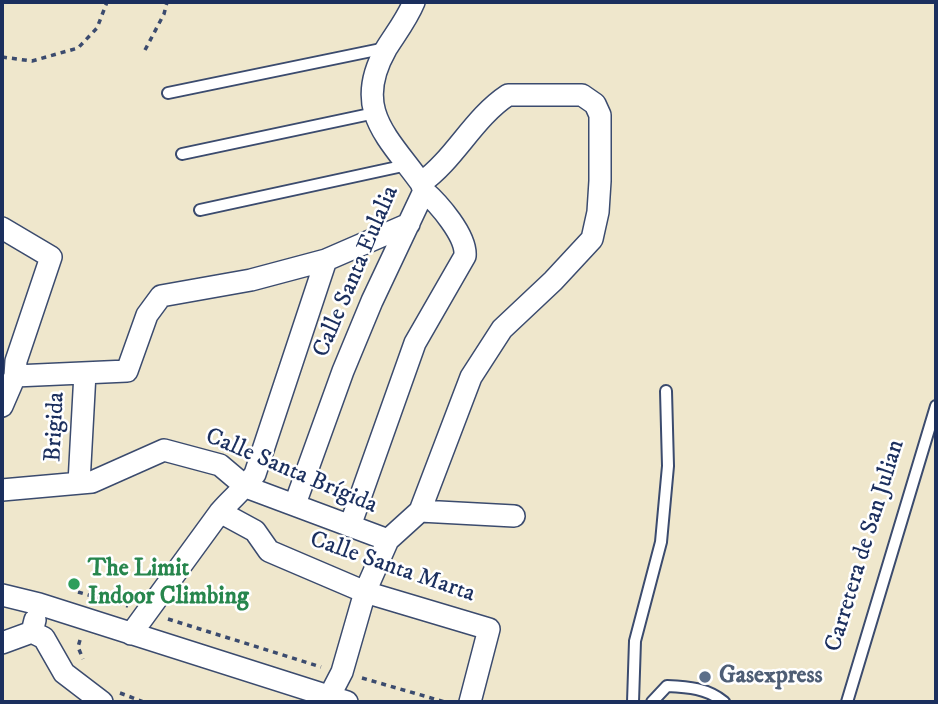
<!DOCTYPE html>
<html>
<head>
<meta charset="utf-8">
<style>
  body { margin:0 }
  #map { position:relative; width:938px; height:704px; overflow:hidden; background:#efe7cc; font-family:"IM FELL DW Pica",serif }
  canvas { display:block }
  .frame { position:absolute; inset:0; border:4px solid #1b2f5e; pointer-events:none }
</style>
</head>
<body>
<div id="map">
<canvas width="938" height="704"></canvas>
<div class="frame"></div>
</div>
<script>
const c = document.querySelector('canvas').getContext('2d');
c.lineJoin = 'round';
function trace(path, color, width, dash) {
  c.strokeStyle = color;
  c.lineWidth = width;
  c.lineCap = dash ? 'butt' : 'round';
  c.setLineDash(dash || []);
  c.stroke(path);
}
function drawText(font, color, halo, rows, align = 'center') {
  c.font = font + ' "IM FELL DW Pica",serif';
  c.lineWidth = 5;
  c.setLineDash([]);
  c.textBaseline = 'middle';
  c.strokeStyle = halo;
  c.fillStyle = color;
  for (const [text, x, y, turn = 0] of rows) {
    c.save();
    c.translate(x, y);
    c.rotate((+turn || 0) * Math.PI / 180);
    c.textAlign = isNaN(turn) ? turn : align;
    if (halo) c.strokeText(text, 0, 0);
    c.fillText(text, 0, 0);
    c.restore();
  }
}
const service = new Path2D(`
  M168,93L386,48
  M182,154L375,113
  M200,210L407,165
  M633,702L635,641L661,542L668,466L666,391
  M652,702L667,686C688,687 707,688 724,702
  M847,702L936,406`);
const minor = new Path2D(`
  M2,228L51,257L16,361L15,376L2,406
  M15,376L127,371L147,315L161,296L251,280L326,260L409,224
  M79,483L85,373
  M2,490L92,482L164,450L220,465L246,487L388,540L420,511L514,516
  M295,504L343,371L372,301L424,191L421,183C387,136 352,109 386,49C396,33 407,19 414,2
  M420,511L471,377L502,329L553,281L592,239L598,212L600,181V115L595,104L582,95H508C473,118 455,159 421,183
  M220,512L255,531L269,551L283,557L365,592L489,629L470,702
  M350,526L415,343L465,256C467,236 438,203 424,191
  M2,595L39,604L347,702
  M32,632L44,638L64,673L102,702
  M131,634L220,512C231,499 245,488 255,474L326,260
  M2,643L32,632L35,620
  M329,697L342,672L365,592L388,540`);
trace(service, '#3b4b6e', 14);
trace(minor, '#3b4b6e', 24);
trace(new Path2D(`
  M145,50L164,14L167,2
  M2,57L32,61L78,48L97,28L107,2
  M78,592L128,606
  M168,619L321,667
  M80,640L78,647L83,659
  M362,678L445,702
  M120,693L144,702`), '#3b4b6e', 3.5, [5, 5]);
trace(service, '#fff', 10);
trace(minor, '#fff', 21);
for (const [x, y, r, color] of [
  [74,584,7,"#2e9e5b"],
  [705,677,7,"#5c6f8a"]
]) {
  const dot = new Path2D();
  dot.arc(x, y, r, 0, 2 * Math.PI);
  c.fillStyle = color;
  c.fill(dot);
  trace(dot, '#fff', 2.5);
}
drawText('24px', '#1b2f5e', '#fff', [
  ["Calle Santa Eulalia",357,272,-67],
  ["Brigida",56,427,-87],
  ["Calle Santa Brígida",291,472,23],
  ["Carretera de San Julian",866,546,-73],
  ["Calle Santa Marta",392,568,19]
]);
drawText('bold 24px', '#27864d', '#fff', [
  ["The Limit",88,570],
  ["Indoor Climbing",88,598]
], 'left');
drawText('bold 24px', '#4e5e75', '#fff', [
  ["Gasexpress",719,677]
], 'left');
</script>
</body>
</html>
